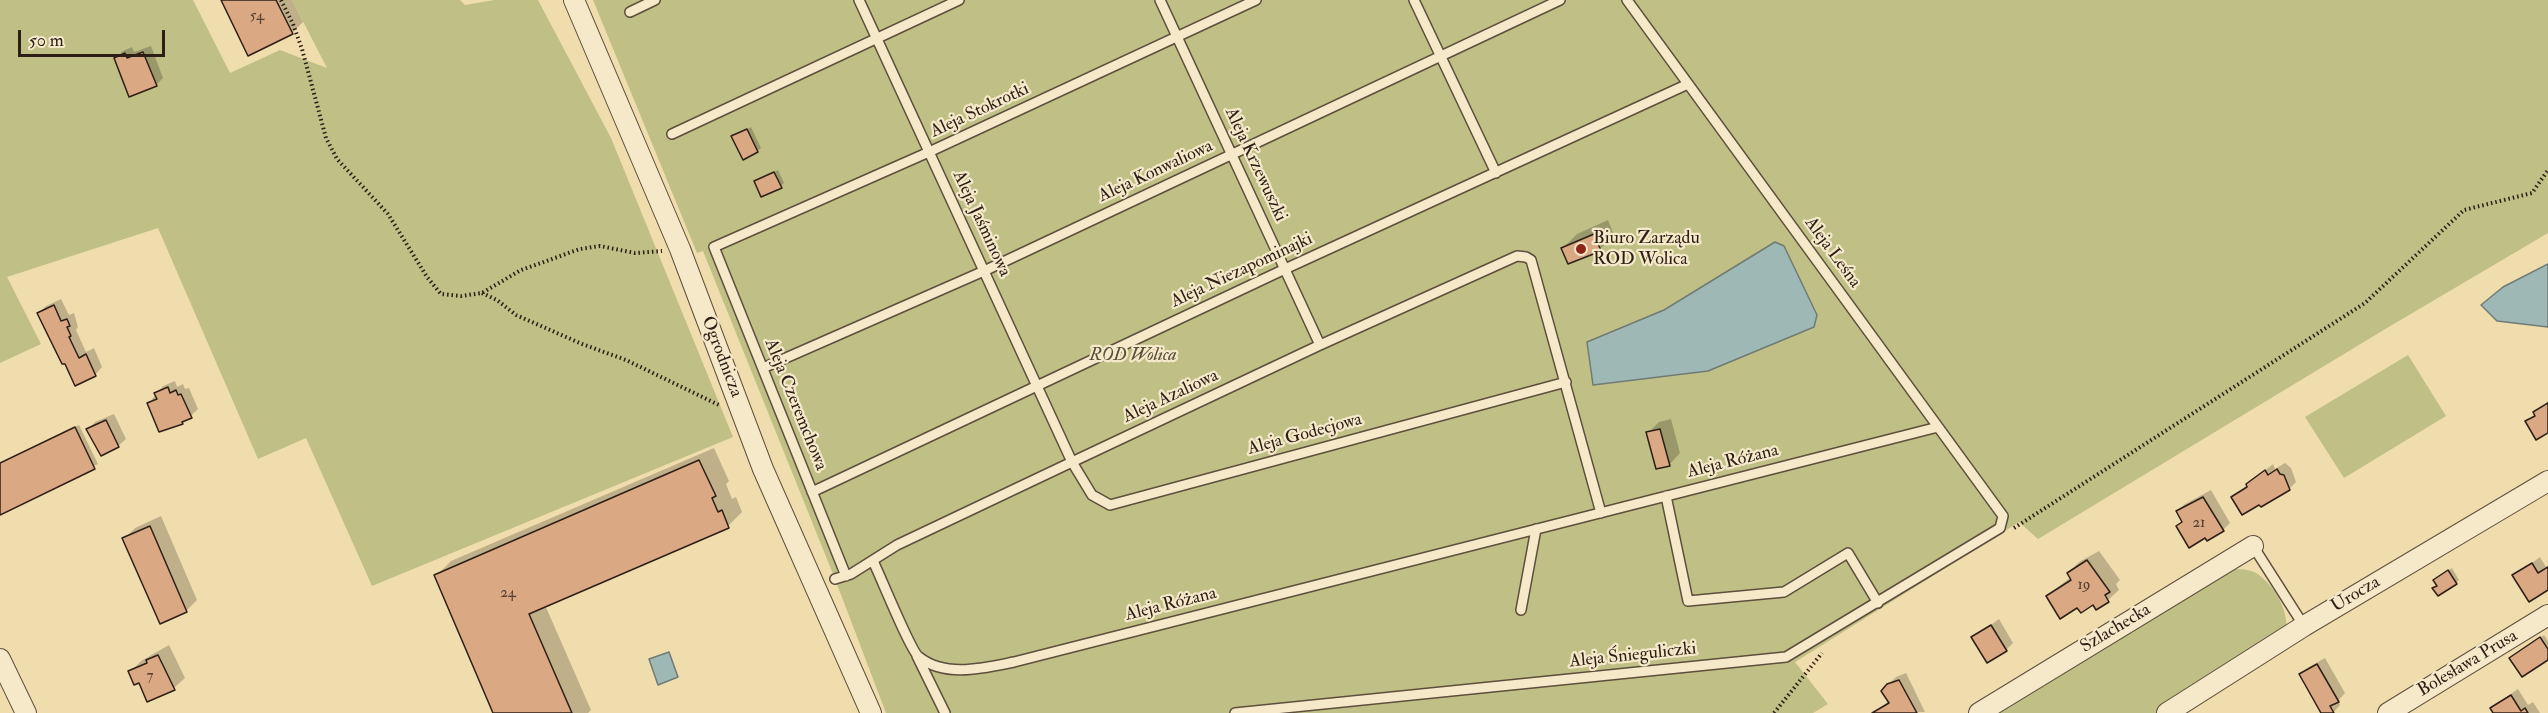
<!DOCTYPE html>
<html>
<head>
<meta charset="utf-8">
<style>
  body { margin:0 }
  #map { position:relative; width:2548px; height:713px; overflow:hidden; background:#efddad; font-family:"IM FELL Double Pica",serif }
  canvas { display:block }
  .scale { position:absolute; left:18px; top:30px; width:147px; height:27px; box-sizing:border-box; border:3px solid #2e1f16; border-top:0; padding-left:8px; font-size:18px; line-height:21px; white-space:nowrap; color:#2e1f16; -webkit-text-stroke:4px #f5e9ca; paint-order:stroke }
</style>
</head>
<body>
<div id="map">
<canvas width="2548" height="713"></canvas>
<div class="scale">50 m</div>
</div>
<script>
const c = document.querySelector('canvas').getContext('2d');
c.lineJoin = 'round';
function paint(path, color) {
  c.fillStyle = color;
  c.fill(path, 'evenodd');
}
function trace(path, color, width, dash) {
  c.strokeStyle = color;
  c.lineWidth = width;
  c.lineCap = dash ? 'butt' : 'round';
  c.setLineDash(dash || []);
  c.stroke(path);
}
function drawText(font, color, halo, rows, align = 'center') {
  c.font = font + ' "IM FELL Double Pica",serif';
  c.lineWidth = 4.5;
  c.setLineDash([]);
  c.textBaseline = 'middle';
  c.strokeStyle = halo;
  c.fillStyle = color;
  for (const [text, x, y, turn = 0] of rows) {
    c.save();
    c.translate(x, y);
    c.rotate((+turn || 0) * Math.PI / 180);
    c.textAlign = isNaN(turn) ? turn : align;
    if (halo) c.strokeText(text, 0, 0);
    c.fillText(text, 0, 0);
    c.restore();
  }
}
paint(new Path2D(`
  M0,0H193L230,73L280,50L327,68L292,0H460L465,5L494,0H538L611,138L733,437L372,586L306,438L258,459L158,228L7,277L41,344L0,363Z
  M593,0H2548V233L2387,328L2038,539L2019,522L1795,662L1828,704L1813,713H886L835,579L703,251L697,253Z
  M2408,355L2446,416L2344,478L2305,417Z
  M2236,569C2244,569 2253,570 2259,575C2275,587 2289,611 2286,631L2159,713H1998L2150,619Z`), '#bfbf86');
const water = new Path2D(`
  M1775,242L1784,246L1817,315L1814,327L1708,371L1593,385L1587,342L1664,310Z
  M2548,264V327L2497,321L2481,305L2503,287Z
  M669,652L678,677L658,685L649,659Z`);
paint(water, '#9eb9b5');
trace(water, '#717b75', 1.5);
paint(new Path2D(`
  M223,0H292L303,22L292,33Z
  M151,46L163,78L156,85L116,58L123,51L132,47L134,52Z
  M751,127L761,148L757,151L733,137Z
  M778,170L784,183L781,186L756,181Z
  M1608,220L1614,235L1600,249L1563,248L1577,234Z
  M61,299L69,315L74,313L78,327L76,330L86,352L94,348L102,367L95,375L76,384L39,313L46,306Z
  M175,381L177,387L183,384L185,389L189,388L198,409L183,423L160,430L149,403L163,386Z
  M2548,401V431L2527,422Z
  M114,414L126,439L118,446L88,430L95,422Z
  M1671,419L1680,453L1669,465L1648,433L1659,422Z
  M79,425L98,464L0,513V462Z
  M714,448L729,481L726,484L732,499L736,497L742,512L728,526L545,605L591,710L588,713H495L436,576L451,561Z
  M2285,463L2291,468L2296,482L2289,489L2233,497L2273,464L2275,469Z
  M2211,490L2230,523L2223,530L2183,521L2177,511L2185,504Z
  M161,516L197,600L186,611L124,539L135,528Z
  M2099,551L2120,580L2116,584L2119,590L2108,600L2096,608L2093,603L2078,606L2047,596L2071,577L2068,573L2079,562Z
  M2540,557L2546,567L2548,565V588L2514,576Z
  M2452,568L2459,580L2456,583L2434,589L2438,585L2439,577Z
  M1999,619L2013,643L2006,650L1973,638Z
  M2544,635L2548,641V658L2514,655Z
  M169,645L185,678L174,688L148,700L140,681L130,672L141,661Z
  M2325,658L2345,693L2338,701L2340,705L2333,713H2323L2301,674L2309,667Z
  M1906,673L1925,712L1873,713L1889,701L1888,685L1896,677Z
  M2518,689L2528,705L2533,702L2540,713H2495L2491,708Z`), '#0003');
const building = new Path2D(`
  M221,0H276L293,34L248,56Z
  M143,52L157,86L129,97L114,58L125,53L127,58Z
  M747,129L758,152L743,160L731,136Z
  M774,172L782,188L761,197L754,181Z
  M1594,234L1601,251L1568,264L1561,248Z
  M54,305L61,321L67,319L70,326L67,327L71,336L69,337L79,358L86,354L96,376L75,386L65,364H62L37,313Z
  M168,387L170,393L176,390L178,395L181,394L192,418L182,422L183,424L159,432L147,403L157,399L154,393Z
  M2548,403V433L2536,440L2525,421L2535,416L2533,412Z
  M106,420L119,447L101,456L86,429Z
  M75,427L95,469L0,515V463Z
  M1660,429L1670,466L1656,469L1646,432Z
  M699,460L716,496L712,498L718,512L722,510L729,528L529,614L572,713H493L434,575Z
  M2277,469L2280,474L2284,475L2290,490L2261,507L2259,505L2242,515L2231,497L2247,487L2246,484L2265,470L2268,475Z
  M2203,497L2224,531L2207,541L2205,538L2189,548L2176,526L2182,522L2176,511Z
  M150,526L187,612L160,624L122,538Z
  M2087,560L2110,592L2105,595L2109,602L2096,610L2093,605L2081,613L2077,608L2060,619L2046,596L2071,580L2067,573Z
  M2532,563L2538,573L2548,567V590L2529,602L2512,575Z
  M2448,570L2457,584L2438,596L2432,588L2437,586L2433,580Z
  M1991,625L2007,651L1987,663L1971,637Z
  M2540,637L2548,649V660L2522,677L2509,658Z
  M158,655L175,690L147,702L139,683L134,685L128,671L147,663L146,660Z
  M2317,664L2339,702L2330,706L2334,713H2321L2299,674Z
  M1899,680L1917,713H1872L1889,703L1881,691L1887,684Z
  M2511,695L2521,711L2525,708L2528,713H2493L2490,708Z`);
paint(building, '#daa883');
trace(building, '#2e1f16', 1.5);
const service = new Path2D(`
  M859,0L1072,462L1092,495L1110,505L1566,382
  M1160,0L1320,345
  M1414,0L1496,173
  M630,12L655,0
  M672,134L959,0
  M763,368L984,271L1560,0
  M812,492L1285,269L1688,84
  M1666,496L1688,601L1784,592L1848,553L1878,603
  M2253,546L2304,626
  M873,561C880,575 911,652 919,657C945,678 984,668 1014,662L1938,427
  M846,576L714,247L929,152L1256,0
  M835,579L851,574L897,545L1072,462L1320,345L1517,256L1526,257L1531,260L1601,513
  M1521,610L1536,529
  M917,656L945,713
  M1235,713L1786,657L2000,528L2003,516L1627,0`);
const minor = new Path2D(`
  M574,0L680,249L763,469L871,713
  M0,659L26,713
  M1979,713L2253,546
  M2167,713L2304,626L2548,481
  M2388,713L2548,615`);
trace(service, '#5e4e3c', 12);
trace(minor, '#5e4e3c', 22);
trace(new Path2D(`
  M281,0L293,24L302,49L326,138L337,159L388,214L427,277L441,294L461,296L482,293L521,270L580,249L600,246L635,253L662,251
  M482,293L497,300L516,315L582,344L626,360L719,405
  M2014,528L2365,303L2464,210L2532,193L2548,170
  M1774,713L1822,653`), '#2e1f16', 4, [1.5, 3]);
trace(service, '#f5e9ca', 9);
trace(minor, '#f5e9ca', 20);
for (const [x, y, r, color] of [
  [1581,249,6,"#8f2418"]
]) {
  const dot = new Path2D();
  dot.arc(x, y, r, 0, 2 * Math.PI);
  c.fillStyle = color;
  c.fill(dot);
  trace(dot, '#f5e9ca', 2);
}
drawText('15px', '#594131', null, [
  ["54",257,17],
  ["21",2199,524],
  ["19",2084,586],
  ["24",508,594],
  ["7",150,677]
]);
drawText('18px', '#2e1f16', '#f5e9ca', [
  ["Aleja Stokrotki",980,111,-25],
  ["Aleja Krzewuszki",1255,165,65],
  ["Aleja Konwaliowa",1156,172,-25],
  ["Aleja Jaśminowa",981,224,65],
  ["Aleja Leśna",1832,253,54],
  ["Aleja Niezapominajki",1242,271,-25],
  ["Ogrodnicza",721,357,69],
  ["Aleja Azaliowa",1171,397,-25],
  ["Aleja Czeremchowa",795,405,68],
  ["Aleja Godecjowa",1305,435,-15],
  ["Aleja Różana",1733,462,-14],
  ["Urocza",2356,595,-31],
  ["Aleja Różana",1171,605,-14],
  ["Szlachecka",2116,629,-31],
  ["Aleja Śnieguliczki",1633,656,-6],
  ["Bolesława Prusa",2468,664,-31]
]);
drawText('18px', '#2e1f16', '#f5e9ca', [
  ["Biuro Zarządu",1593,239],
  ["ROD Wolica",1593,260]
], 'left');
drawText('italic 18px', '#5a4f38', '#f5e9ca', [
  ["ROD Wolica",1133,356]
]);
</script>
</body>
</html>
